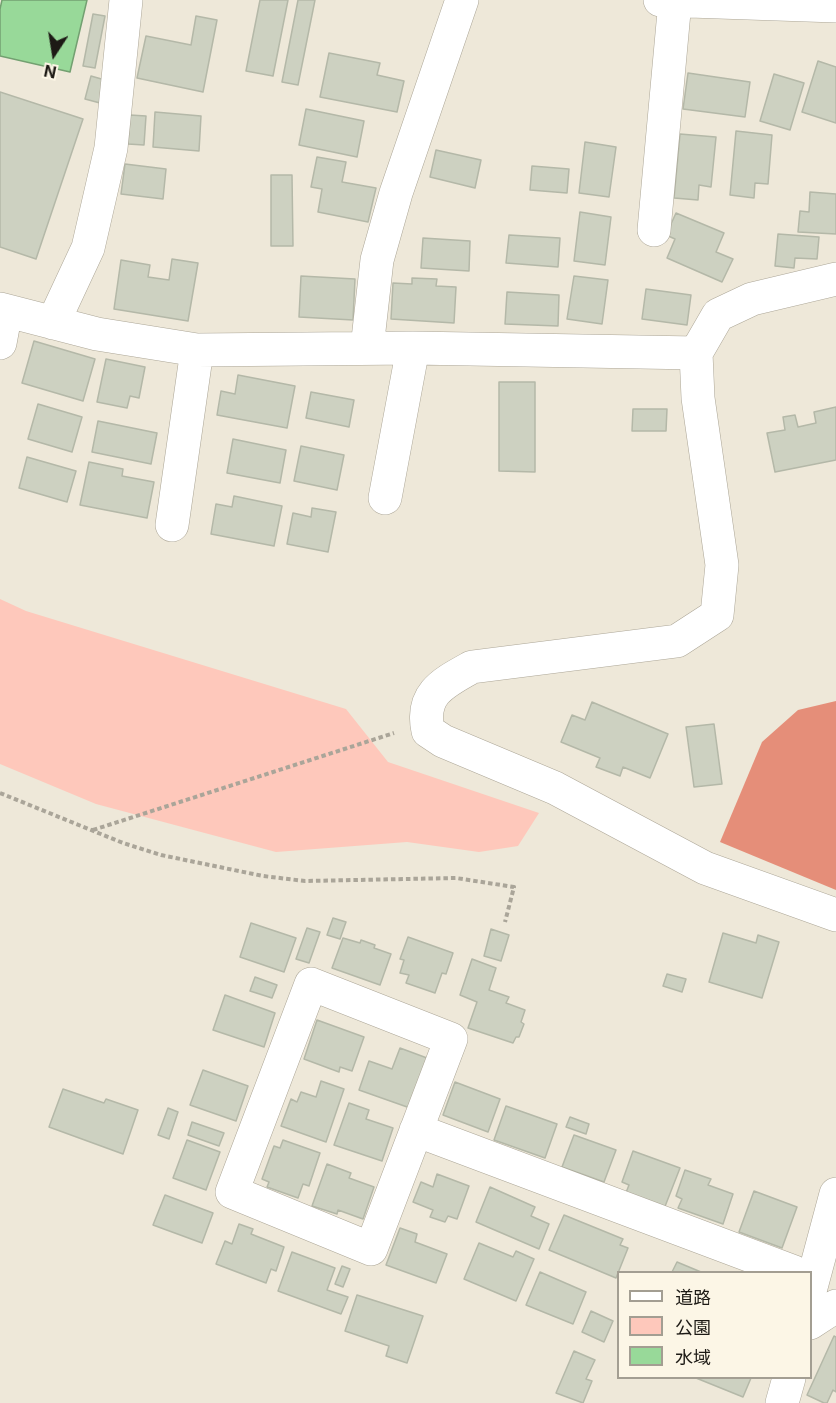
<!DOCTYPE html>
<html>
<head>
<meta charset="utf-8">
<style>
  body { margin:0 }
  #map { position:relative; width:836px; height:1403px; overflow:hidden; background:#eee8d9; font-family:Inter,"Noto Sans JP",sans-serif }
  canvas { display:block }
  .legend { position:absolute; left:617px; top:1271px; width:195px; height:108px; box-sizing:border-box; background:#fcf6e6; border:2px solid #a39e92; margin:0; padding:8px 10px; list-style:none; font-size:18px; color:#1d1a15 }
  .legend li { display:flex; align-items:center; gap:12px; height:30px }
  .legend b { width:30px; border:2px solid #a39e92 }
  .north { position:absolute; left:24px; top:24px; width:60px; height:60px; -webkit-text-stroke:4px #fcf6e6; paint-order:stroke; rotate:192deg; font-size:16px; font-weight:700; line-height:24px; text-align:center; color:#1d1a15 }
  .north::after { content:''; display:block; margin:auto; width:21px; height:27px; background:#1d1a15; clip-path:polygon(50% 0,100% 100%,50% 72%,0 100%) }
</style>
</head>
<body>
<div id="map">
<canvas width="836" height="1403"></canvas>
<ul class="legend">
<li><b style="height:8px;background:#fff"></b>道路</li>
<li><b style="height:16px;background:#fec8bb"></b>公園</li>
<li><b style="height:16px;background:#98d999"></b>水域</li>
</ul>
<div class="north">N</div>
</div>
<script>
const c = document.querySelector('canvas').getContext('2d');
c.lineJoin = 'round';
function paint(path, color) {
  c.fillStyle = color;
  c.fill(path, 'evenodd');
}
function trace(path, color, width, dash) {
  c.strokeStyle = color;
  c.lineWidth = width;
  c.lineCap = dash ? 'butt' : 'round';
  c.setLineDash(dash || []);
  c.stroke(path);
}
paint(new Path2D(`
  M0,599L26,611L346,709L388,762L539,813L518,846L479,852L407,842L276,852L96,804L0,764Z`), '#fec8bb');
paint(new Path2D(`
  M836,701V890L720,842L762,742L798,710Z`), '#e58e79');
const water = new Path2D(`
  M2,0H87L70,72L0,56V9Z`);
paint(water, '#98d999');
trace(water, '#73a071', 1.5);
const building = new Path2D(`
  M260,0H288L273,76L246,71Z
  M298,0H315L298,85L282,82Z
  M93,14L105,16L95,68L83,66Z
  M196,16L217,20L203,92L137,78L146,36L191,45Z
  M329,53L380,63L377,75L404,81L397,112L320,97Z
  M818,61L836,67V123L802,112Z
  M688,73L750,82L745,117L683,109Z
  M774,74L804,83L790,130L760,121Z
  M91,76L105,80L100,103L85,99Z
  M0,92L83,119L36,259L0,247Z
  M306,109L364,121L357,157L299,145Z
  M155,112L201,116L199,151L153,147Z
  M130,115L146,116L144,145L128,144Z
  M736,131L772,135L768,184L755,183L754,198L730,195Z
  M680,134L716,137L711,187L699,185L698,200L674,198Z
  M585,142L616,147L609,197L579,193Z
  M436,150L481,160L475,188L430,177Z
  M317,157L346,162L342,182L376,188L368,222L318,212L322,189L311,187Z
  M125,164L166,169L163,199L121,194Z
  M532,166L569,169L567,193L530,190Z
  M271,175H292L293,246H271Z
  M810,192L836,194V234L798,232L800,211L809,212Z
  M580,212L611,217L605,265L574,261Z
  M676,213L724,233L716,252L733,259L722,282L667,258L675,239L666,235Z
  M778,234L819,237L817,259L795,258L794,268L775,266Z
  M509,235L560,238L558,267L506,263Z
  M423,238L470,241L469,271L421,268Z
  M172,259L198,263L188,321L114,309L121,260L150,265L148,277L169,280Z
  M301,276L355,279L353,320L299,317Z
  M574,276L608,280L602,324L567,319Z
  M412,278L437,279L436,286L456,287L454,323L391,319L393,283L412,284Z
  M646,289L691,295L687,325L642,319Z
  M507,292L559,295L558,326L505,324Z
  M34,341L95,359L83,401L22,383Z
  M106,359L145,367L139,398L130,396L127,408L97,402Z
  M238,375L295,386L287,428L217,415L221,391L235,394Z
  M499,382H535V472L499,471Z
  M311,392L354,400L349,427L306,418Z
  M38,404L82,417L72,452L28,439Z
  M836,407V460L775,472L767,433L785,430L783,417L795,415L798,427L816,423L814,412Z
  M633,409H667L666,431H632Z
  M98,421L157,433L151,464L92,452Z
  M233,439L286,450L280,483L227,473Z
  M301,446L344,455L337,490L294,481Z
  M27,457L76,471L67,502L19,488Z
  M89,462L123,469L122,476L154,482L147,518L80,505Z
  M234,496L282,506L274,546L211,534L216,504L232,507Z
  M312,508L336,512L328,552L287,544L293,513L311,517Z
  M592,702L668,734L650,778L623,767L620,776L596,767L600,758L561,742L572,715L585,720Z
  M714,724L722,784L694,787L686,727Z
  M333,918L346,922L340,939L327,935Z
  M251,923L296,938L284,972L240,957Z
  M307,928L320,932L309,963L296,959Z
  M491,929L509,935L501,961L484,956Z
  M723,933L756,943L758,935L779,942L762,998L709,982Z
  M408,937L453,953L446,974L442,973L435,993L406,983L409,975L400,973L404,960L400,959Z
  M343,938L360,943L361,940L375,945L374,948L391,954L380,985L332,968Z
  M472,959L496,968L489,990L509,997L506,1003L525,1010L521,1022L524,1024L519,1037H516L513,1043L468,1028L477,1002L460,995Z
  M667,974L686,979L682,992L663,986Z
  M255,977L277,985L272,998L250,991Z
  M225,995L275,1013L264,1047L213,1030Z
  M317,1020L364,1037L352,1071L340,1067L339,1072L304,1059Z
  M400,1048L427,1058L410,1108L359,1090L369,1061L392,1069Z
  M203,1070L248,1086L236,1121L190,1105Z
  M321,1081L344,1089L326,1142L281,1126L291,1099L297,1102L301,1092L316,1097Z
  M455,1082L500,1099L488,1132L443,1115Z
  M63,1089L104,1103L106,1099L138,1110L123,1154L49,1127Z
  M349,1103L369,1110L366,1119L393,1128L382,1161L334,1145Z
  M506,1106L557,1124L545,1158L494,1140Z
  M168,1108L178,1112L169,1139L158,1135Z
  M570,1117L589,1124L586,1134L566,1127Z
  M192,1122L224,1133L219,1146L188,1135Z
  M574,1135L616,1150L604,1182L562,1167Z
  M187,1140L220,1152L206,1190L173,1178Z
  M283,1140L320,1153L309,1186L303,1184L298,1198L267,1187L269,1182L262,1179L274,1146L280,1148Z
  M633,1151L680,1168L664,1209L625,1195L629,1185L622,1182Z
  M327,1164L351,1173L349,1178L374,1187L363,1219L338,1210L337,1214L312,1206Z
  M685,1170L711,1179L708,1185L733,1194L723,1224L678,1208L682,1199L676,1196Z
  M437,1174L469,1186L457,1219L448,1216L445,1222L430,1217L433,1210L413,1202L421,1182L433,1187Z
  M490,1187L535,1207L531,1216L549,1224L539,1249L476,1222Z
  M754,1191L797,1207L782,1248L739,1232Z
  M165,1195L213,1213L202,1243L153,1225Z
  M564,1215L623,1239L620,1245L628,1248L616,1278L549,1250Z
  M239,1224L253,1229L251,1234L284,1247L276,1271L271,1269L266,1283L216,1264L225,1241L232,1244Z
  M400,1228L417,1234L415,1242L447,1254L436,1283L386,1265Z
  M479,1243L513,1257L516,1251L534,1259L516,1301L464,1279Z
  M292,1252L335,1268L327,1290L348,1297L341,1314L278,1291Z
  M677,1262L701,1272H672Z
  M342,1266L350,1269L343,1287L335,1284Z
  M540,1272L586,1292L573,1324L526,1305Z
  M357,1295L423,1316L407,1363L386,1356L389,1346L345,1331Z
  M591,1311L613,1321L604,1342L582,1332Z
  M834,1336L836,1337V1392L833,1390L827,1403H824L807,1395Z
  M574,1351L595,1360L586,1379L592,1381L583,1403L556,1393Z
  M696,1378H751L743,1397Z`);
paint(building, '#cdd1c1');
trace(building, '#b4b8a8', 1.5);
const street = new Path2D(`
  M660,0L836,6
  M654,230L675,1
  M836,279L752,299L718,315L696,353L698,398L722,565L717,615L677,641L472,667C443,683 420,694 428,731L443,741L555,788L705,868L836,915
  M0,309L97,334L197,350L413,348L696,353
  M53,323L88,248L111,148L126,0
  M0,343L6,311
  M367,348L377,260L396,193L462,0
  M385,498L413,348
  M172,525L197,350
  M311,984L451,1039L371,1249L232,1192Z
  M416,1130L794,1272
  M810,1291L836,1194
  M810,1323L836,1306
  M782,1403L789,1378`);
trace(street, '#aca697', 34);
trace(new Path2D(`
  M0,793L123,843L161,855L263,876L305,881L456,878L514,887L505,922
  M93,830L394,733`), '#aaa599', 4, [4.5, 3]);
trace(street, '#fff', 33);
</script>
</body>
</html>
